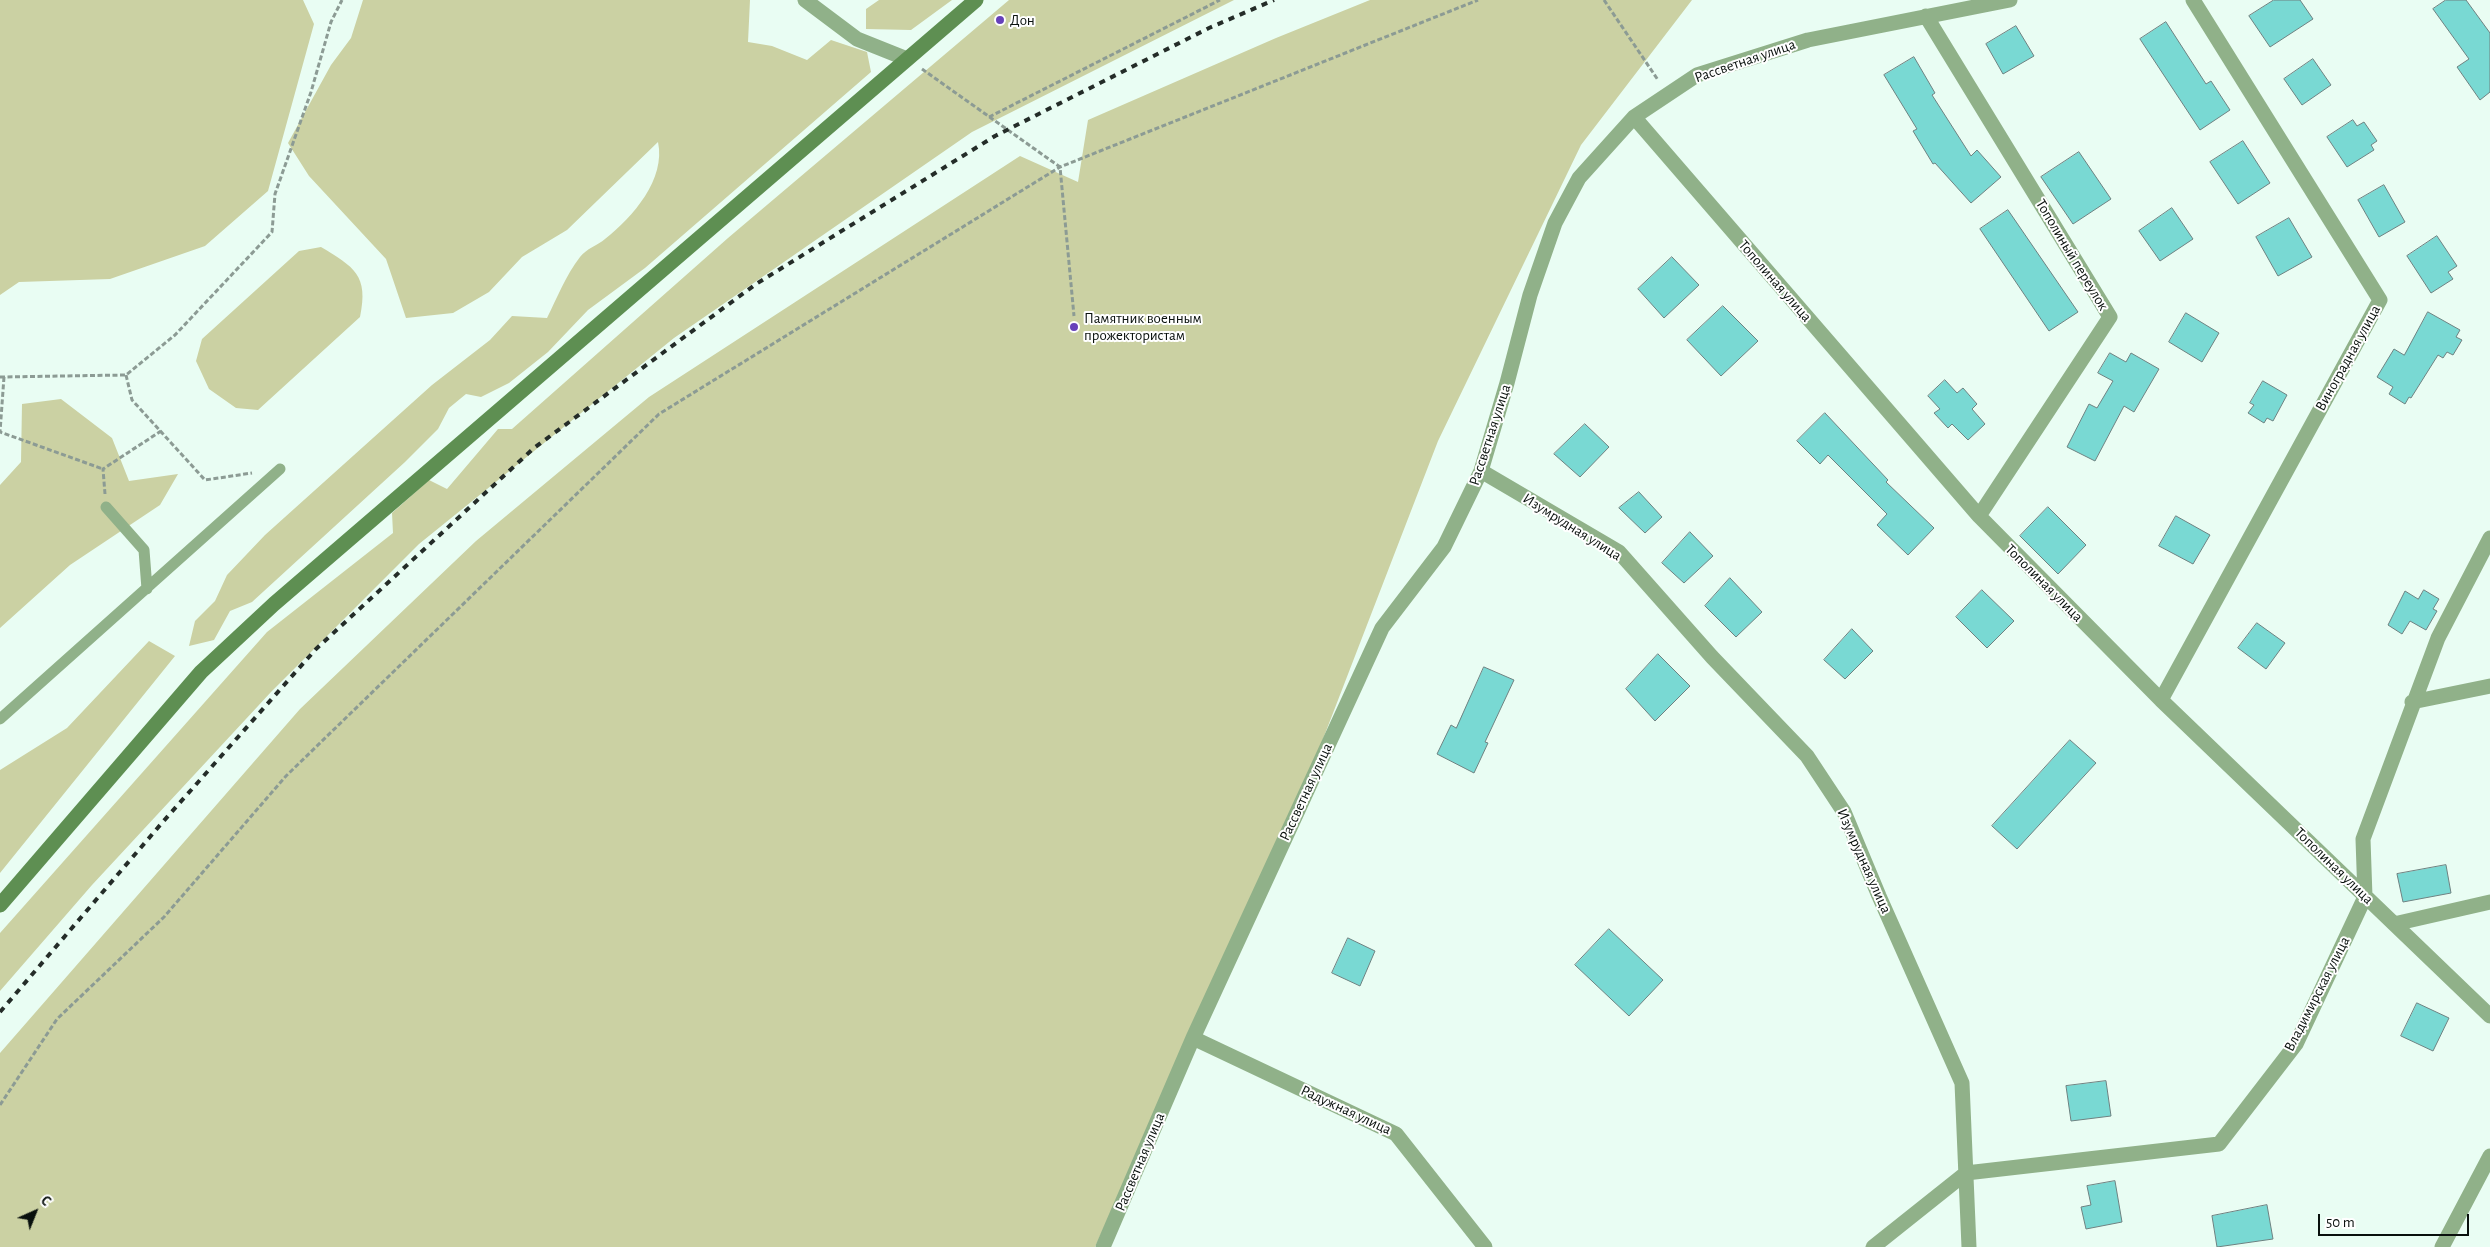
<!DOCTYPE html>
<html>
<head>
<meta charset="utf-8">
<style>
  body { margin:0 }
  #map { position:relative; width:2490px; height:1247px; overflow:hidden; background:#e9fdf3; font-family:"Alegreya Sans",sans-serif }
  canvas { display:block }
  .north { position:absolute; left:10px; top:1187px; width:50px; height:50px; -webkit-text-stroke:4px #fff; paint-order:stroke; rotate:44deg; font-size:14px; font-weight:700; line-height:20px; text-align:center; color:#09100d }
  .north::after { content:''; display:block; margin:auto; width:18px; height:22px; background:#09100d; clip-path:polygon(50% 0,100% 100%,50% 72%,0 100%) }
  .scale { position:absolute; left:2318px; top:1214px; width:151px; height:22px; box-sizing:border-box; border:2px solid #09100d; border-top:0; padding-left:6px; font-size:15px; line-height:18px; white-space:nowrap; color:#09100d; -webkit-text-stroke:4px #fff; paint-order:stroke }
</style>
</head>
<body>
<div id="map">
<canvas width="2490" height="1247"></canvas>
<div class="north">С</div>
<div class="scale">50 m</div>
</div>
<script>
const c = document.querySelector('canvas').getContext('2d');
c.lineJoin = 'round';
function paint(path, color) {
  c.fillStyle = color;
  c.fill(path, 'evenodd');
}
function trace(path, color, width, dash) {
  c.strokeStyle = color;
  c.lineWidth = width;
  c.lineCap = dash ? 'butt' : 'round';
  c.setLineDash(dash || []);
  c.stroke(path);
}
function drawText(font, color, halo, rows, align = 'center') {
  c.font = font + ' "Alegreya Sans",sans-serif';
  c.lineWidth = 4;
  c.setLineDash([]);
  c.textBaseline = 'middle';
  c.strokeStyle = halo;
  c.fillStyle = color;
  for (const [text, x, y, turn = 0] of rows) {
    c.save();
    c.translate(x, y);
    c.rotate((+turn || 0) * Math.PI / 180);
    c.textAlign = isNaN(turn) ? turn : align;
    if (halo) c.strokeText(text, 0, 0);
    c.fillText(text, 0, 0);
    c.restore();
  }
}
paint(new Path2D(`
  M0,0H303L314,24L268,191L205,246L110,279L19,282L0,295Z
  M363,0H750L748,42L772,46L807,60L831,40L867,52L871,72L645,268L588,310L548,352L509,383L481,397L466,394L449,408L438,429L405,462L252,602L230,611L214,640L189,646L195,621L215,601L227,575L265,535L432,385L490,340L512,316L547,318C557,298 566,275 580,257C586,249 598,245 605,239C633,217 666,179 658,142L567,230L522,257L489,292L453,313L406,318L386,259L309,176L288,143L331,65L351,38Z
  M879,0H952L911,30L866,29V9Z
  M1009,0H1234L972,132L674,338L419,544L271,692L92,885L0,991V933L267,632L393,533L392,513L429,480L447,489L498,429H512L728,238Z
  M1370,0H1692L1581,145L1438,441L1311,770L1095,1247H0V1053L300,709L476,541L649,397L1020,156L1078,182L1088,120L1276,38Z
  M321,247C354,267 369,275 360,317L258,410L236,408L209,389L196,361L202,339L299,251Z
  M61,399L112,438L129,481L178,474L160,505L70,565L0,628V485L21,462L22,404Z
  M149,641L175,656L0,873V770L67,728Z`), '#cbd1a3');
const building = new Path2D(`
  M2274,0H2300L2313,19L2270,47L2249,16Z
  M2446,0H2466L2490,33V92L2480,100L2457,67L2469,59L2433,9Z
  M2166,22L2206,84L2211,81L2230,110L2200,130L2140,39Z
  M2016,26L2034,56L2003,74L1986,44Z
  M1914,57L1935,93L1932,95L1971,156L1977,150L2001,177L1971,203L1935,163L1933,164L1913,131L1917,129L1884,75Z
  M2313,59L2331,85L2302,105L2284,79Z
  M2353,120L2357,126L2364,122L2377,141L2371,145L2374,150L2347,167L2327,137Z
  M2243,141L2270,183L2238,204L2210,162Z
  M2079,152L2111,199L2073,224L2041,177Z
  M2384,185L2405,222L2379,237L2358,200Z
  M2172,208L2193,239L2160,261L2139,231Z
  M2008,210L2078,312L2049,331L1980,229Z
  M2289,218L2312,257L2278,276L2256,237Z
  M2437,236L2457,266L2448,272L2453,279L2431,293L2407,256Z
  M1672,257L1699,285L1664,318L1638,289Z
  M1723,306L1758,341L1721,376L1687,340Z
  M2428,312L2460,330L2456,337L2462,340L2453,355L2447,352L2443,358L2438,355L2411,398L2409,397L2405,404L2389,394L2393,387L2377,377L2394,349L2404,355Z
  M2186,313L2219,333L2202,362L2169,342Z
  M2110,353L2126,362L2131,353L2159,369L2134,412L2124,406L2095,461L2067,447L2089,404L2097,408L2113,381L2098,373Z
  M1945,380L1957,393L1963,388L1977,404L1972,409L1985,424L1968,440L1952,424L1948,428L1934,413L1940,409L1928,396Z
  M2263,381L2287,395L2273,421L2267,418L2264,423L2248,413L2254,405L2250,403Z
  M1825,413L1888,480L1886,482L1934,528L1908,555L1877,525L1887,514L1828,455L1820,464L1797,441Z
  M1585,424L1609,447L1580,477L1554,454Z
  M1639,492L1662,517L1645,533L1619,508Z
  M2048,507L2086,545L2058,574L2020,536Z
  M2176,516L2210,535L2193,564L2159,546Z
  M1690,532L1713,556L1684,583L1662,563Z
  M1730,578L1762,612L1736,637L1705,606Z
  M1982,590L2014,621L1987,648L1956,617Z
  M2424,590L2439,599L2433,609L2437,611L2426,630L2410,621L2402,634L2388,625L2405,591L2418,599Z
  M2257,623L2285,643L2266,669L2238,648Z
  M1852,629L1873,651L1845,679L1824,660Z
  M1658,654L1690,686L1655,721L1626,689Z
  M1484,667L1514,680L1485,742L1488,743L1474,773L1437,754L1451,725L1456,728Z
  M2070,740L2096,763L2017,849L1992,826Z
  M2446,865L2451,893L2403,902L2397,874Z
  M1609,929L1663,980L1629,1016L1575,965Z
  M1348,938L1375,951L1360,986L1332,973Z
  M2417,1003L2449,1018L2433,1051L2401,1036Z
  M2106,1081L2111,1116L2071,1121L2066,1086Z
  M2115,1181L2122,1222L2086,1229L2081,1207L2091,1205L2087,1186Z
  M2267,1205L2273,1239L2217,1247L2212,1216Z`);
paint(building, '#79d9d3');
trace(building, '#6e8281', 1);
trace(new Path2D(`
  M1604,0L1658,80
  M922,69L1060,167L1074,316
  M989,117L1220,0
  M126,375L132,400L205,480L252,473
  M0,377L126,375L175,335L272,232L275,194L311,92L331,22L342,0
  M4,377L0,432L103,469
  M105,494L103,469L161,431
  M0,1105L57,1019L164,917L286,776L659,414L1060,167L1478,0`), '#8c9b94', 3, [5, 2.5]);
trace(new Path2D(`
  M106,507L144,550L147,589
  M0,719L280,469`), '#90b189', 11);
trace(new Path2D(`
  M805,0L857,39L907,59
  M1926,16L2110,317L1979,516
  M1634,117L1979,516L2161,700L2490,1016
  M1481,471L1619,552L1712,657L1807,756L1844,812L1879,896L1962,1083L1969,1247
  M2161,700L2380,300L2193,0
  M2412,702L2490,686
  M2394,924L2490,902
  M1193,1038L1396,1134L1485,1247
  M1103,1247L1193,1038L1382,628L1444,547L1481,471L1507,383L1530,295L1555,223L1579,178L1634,117L1697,75L1808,40L2010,0
  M1873,1247L1966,1173L2219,1144L2296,1044L2365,897L2363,839L2438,638L2490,538
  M2442,1247L2490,1156`), '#90b189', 15);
trace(new Path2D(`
  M0,905L201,672L274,604L976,0`), '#5e8f52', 15);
trace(new Path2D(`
  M0,1012L161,824L316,649L534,448L756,284L995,136L1209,28L1274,0`), '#242c28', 4, [6, 6]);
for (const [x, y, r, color] of [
  [1000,20,5,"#6641ba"],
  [1074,327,5,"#6641ba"]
]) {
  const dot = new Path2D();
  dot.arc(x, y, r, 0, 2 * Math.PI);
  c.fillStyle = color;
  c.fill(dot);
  trace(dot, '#fff', 2);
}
drawText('15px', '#09100d', '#fff', [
  ["Дон",1010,20],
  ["Памятник военным",1084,318],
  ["прожектористам",1084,335]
], 'left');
drawText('15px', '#09100d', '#fff', [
  ["Рассветная улица",1745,61,-19],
  ["Тополиный переулок",2072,255,59],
  ["Тополиная улица",1775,281,49],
  ["Виноградная улица",2348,358,-61],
  ["Рассветная улица",1490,435,-72],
  ["Изумрудная улица",1572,527,32],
  ["Тополиная улица",2044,583,45],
  ["Рассветная улица",1306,792,-65],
  ["Изумрудная улица",1864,861,66],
  ["Тополиная улица",2334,866,44],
  ["Владимирская улица",2317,994,-63],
  ["Радужная улица",1346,1110,25],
  ["Рассветная улица",1140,1162,-67]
]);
</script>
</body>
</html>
